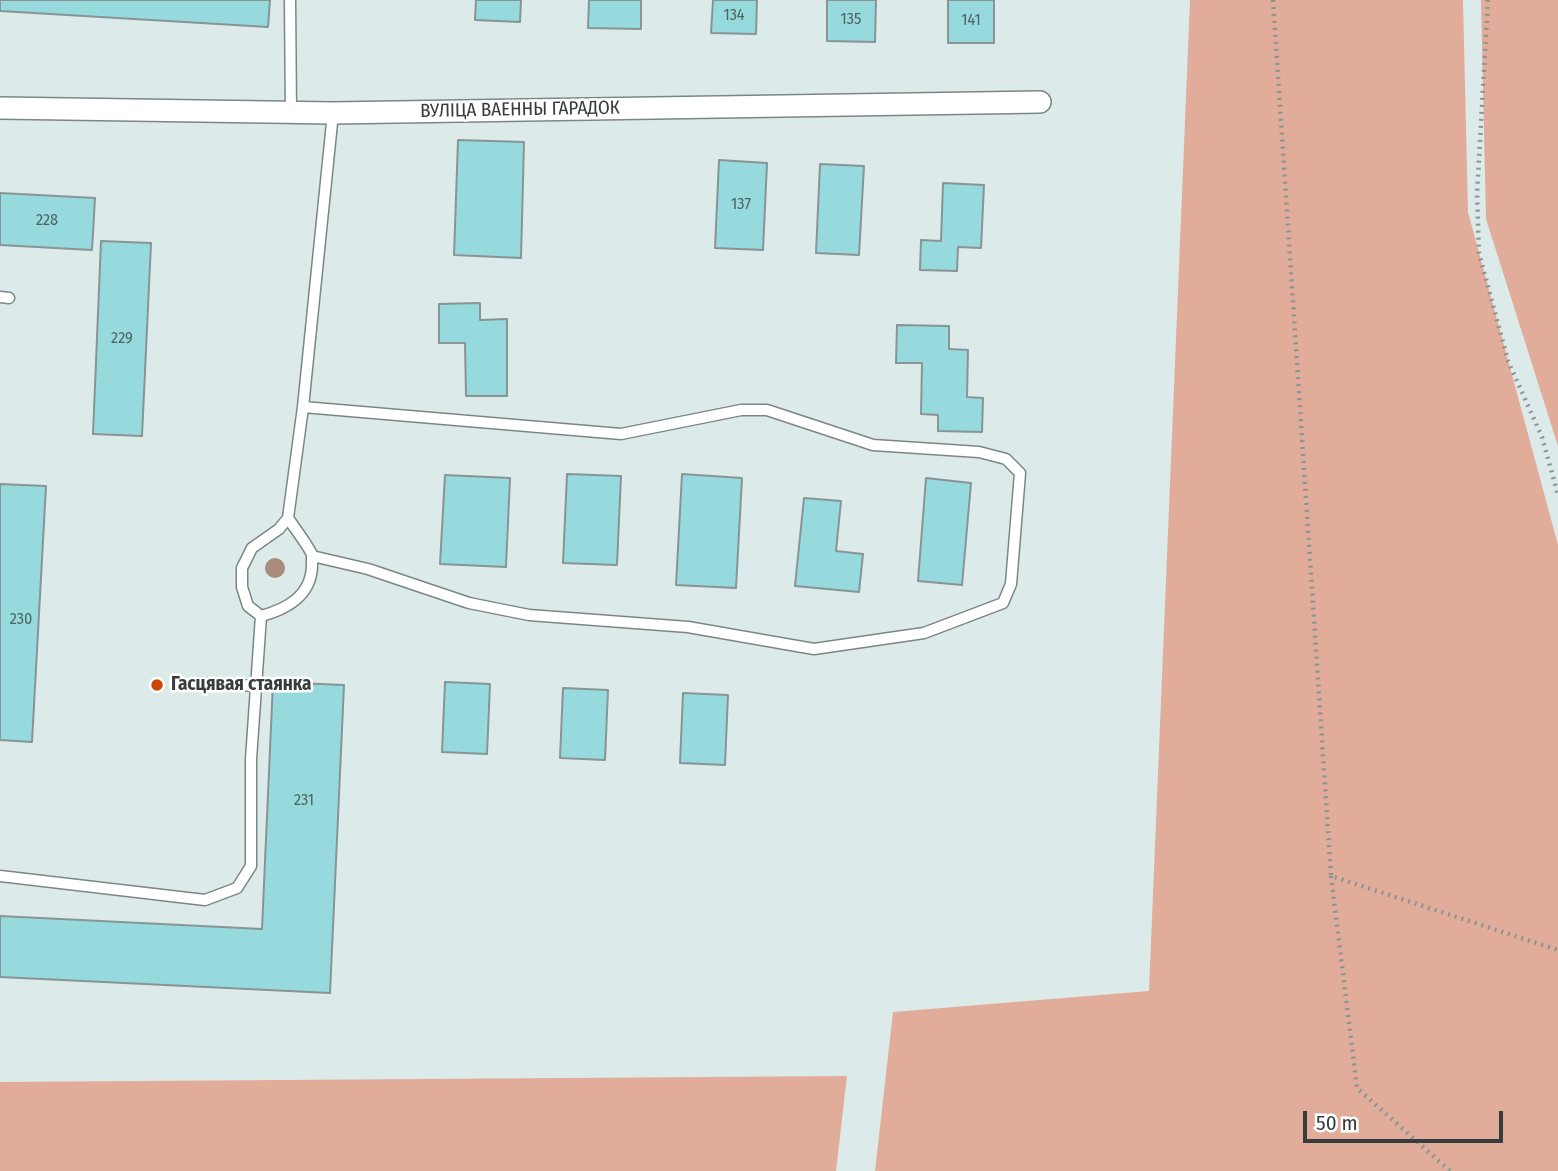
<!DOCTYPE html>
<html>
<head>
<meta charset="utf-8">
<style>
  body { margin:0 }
  #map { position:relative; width:1558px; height:1171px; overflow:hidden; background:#ddeaea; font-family:"Fira Sans Condensed",sans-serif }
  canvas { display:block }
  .scale { position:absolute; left:1303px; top:1111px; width:200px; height:32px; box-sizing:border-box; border:4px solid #373c3c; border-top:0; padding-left:9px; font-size:21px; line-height:24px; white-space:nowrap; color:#373c3c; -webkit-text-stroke:5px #fff; paint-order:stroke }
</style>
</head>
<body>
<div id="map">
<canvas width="1558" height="1171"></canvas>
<div class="scale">50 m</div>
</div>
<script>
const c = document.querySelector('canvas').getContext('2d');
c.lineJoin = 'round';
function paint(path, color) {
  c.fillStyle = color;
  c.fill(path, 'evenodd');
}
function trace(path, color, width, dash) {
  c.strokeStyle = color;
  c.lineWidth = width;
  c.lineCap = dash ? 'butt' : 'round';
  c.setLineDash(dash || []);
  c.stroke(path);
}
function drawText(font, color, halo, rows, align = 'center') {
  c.font = font + ' "Fira Sans Condensed",sans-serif';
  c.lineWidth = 5;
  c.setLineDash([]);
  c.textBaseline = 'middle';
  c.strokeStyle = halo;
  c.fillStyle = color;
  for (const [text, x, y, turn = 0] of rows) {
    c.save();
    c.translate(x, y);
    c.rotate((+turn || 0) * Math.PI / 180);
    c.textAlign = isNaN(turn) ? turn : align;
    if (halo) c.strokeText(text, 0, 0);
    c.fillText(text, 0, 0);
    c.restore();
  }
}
paint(new Path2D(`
  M1190,0H1463L1468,212L1558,545V1171H875L893,1012L1149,991Z
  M1481,0H1558V446L1486,219Z
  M847,1076L836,1171H0V1082Z`), '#e1ac99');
const building = new Path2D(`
  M0,0H270L268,27L0,11Z
  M476,0H521L520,22L475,20Z
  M589,0H641V29L588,28Z
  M713,0H757L756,34L711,33Z
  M827,0H876L875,42L827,41Z
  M948,0H994V43H948Z
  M458,140L524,142L521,258L454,255Z
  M719,160L767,163L763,250L715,248Z
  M820,164L864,166L859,255L816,253Z
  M943,183L984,185L981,248L958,247L957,271L920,270L921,240L941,241Z
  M0,193L95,198L92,250L0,245Z
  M101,241L151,243L142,436L93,434Z
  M480,303V320L507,319V396H466L465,343H439V304Z
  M897,325L949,326V349L968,350L967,397L983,398L982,432L938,431V415L921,414L922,363H896Z
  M567,474L621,476L617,565L563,563Z
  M682,474L742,478L736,588L676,585Z
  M445,475L510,478L506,567L440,564Z
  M926,478L971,483L962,585L918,581Z
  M0,484L46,486L32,742L0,740Z
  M804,498L841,501L836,551L863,554L859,592L795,586Z
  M273,682L344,685L330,993L0,977V916L262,929Z
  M445,682L490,684L487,754L442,752Z
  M563,688L608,690L605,760L560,758Z
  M683,693L728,695L725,765L680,763Z`);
paint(building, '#96dadd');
trace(building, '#889495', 2);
const service = new Path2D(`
  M290,0L291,112
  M0,297L9,298
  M303,407L621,434L741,410H767L873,445L979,452L1006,459L1020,473L1011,584L1003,603L924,633L814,649L688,627L529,615L469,603L368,569L312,556
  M261,616L248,606L242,587V568L252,548L279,529L288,518L303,407L333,113
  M261,616C287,609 311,596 312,566C312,566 312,556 312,555C310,548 293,526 288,518
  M198,683L256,686
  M0,876L205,900L237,888L251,866V759L261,616`);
const minor = new Path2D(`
  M0,108L333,113L1040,102`);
trace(service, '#7b8787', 13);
trace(minor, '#7b8787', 24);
trace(new Path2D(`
  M1273,0L1331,876L1558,950
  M1488,0L1477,194L1479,253L1508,361L1542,437L1558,495
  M1331,876L1357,1088L1450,1171`), '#8b9494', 4.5, [2, 5]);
trace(service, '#fff', 10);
trace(minor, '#fff', 21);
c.fillStyle = '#aa8c7f';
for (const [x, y] of [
  [275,568]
]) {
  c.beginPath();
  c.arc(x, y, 10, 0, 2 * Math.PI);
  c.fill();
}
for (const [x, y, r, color] of [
  [157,685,7,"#ce4805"]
]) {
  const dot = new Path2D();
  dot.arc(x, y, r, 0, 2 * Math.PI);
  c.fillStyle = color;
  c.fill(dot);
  trace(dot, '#fff', 2.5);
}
drawText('16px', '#4f6464', null, [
  ["134",734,16],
  ["135",851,20],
  ["141",971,21],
  ["137",741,205],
  ["228",47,221],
  ["229",122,339],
  ["230",21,620],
  ["231",304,801]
]);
drawText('19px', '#373c3c', '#fff', [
  ["ВУЛІЦА ВАЕННЫ ГАРАДОК",520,110,-1]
]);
drawText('bold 19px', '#373c3c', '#fff', [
  ["Гасцявая стаянка",171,685]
], 'left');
</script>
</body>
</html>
